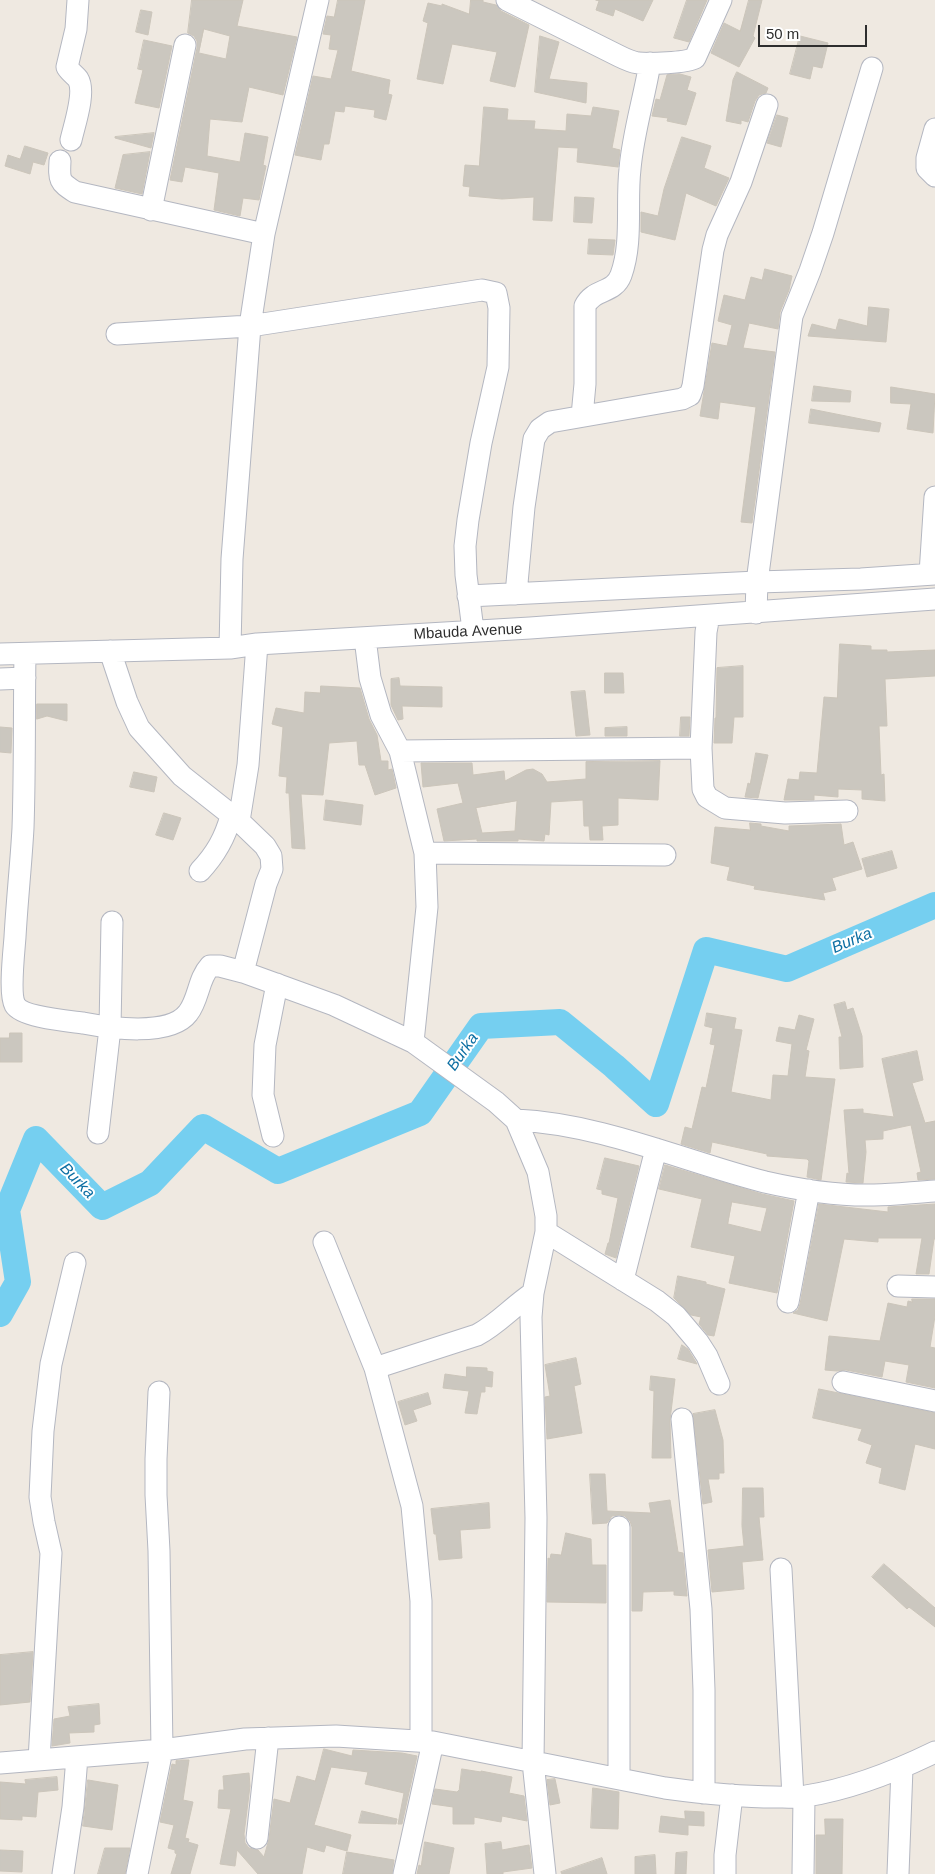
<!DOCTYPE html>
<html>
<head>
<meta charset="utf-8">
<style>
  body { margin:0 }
  #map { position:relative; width:935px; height:1874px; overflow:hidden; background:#efe9e1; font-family:Helvetica,sans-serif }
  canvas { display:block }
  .scale { position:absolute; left:758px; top:25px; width:109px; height:22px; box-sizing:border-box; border:2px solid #2e2e2e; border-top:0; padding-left:6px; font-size:15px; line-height:18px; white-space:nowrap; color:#2e2e2e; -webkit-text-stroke:4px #fff; paint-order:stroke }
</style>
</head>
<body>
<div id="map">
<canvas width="935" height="1874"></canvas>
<div class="scale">50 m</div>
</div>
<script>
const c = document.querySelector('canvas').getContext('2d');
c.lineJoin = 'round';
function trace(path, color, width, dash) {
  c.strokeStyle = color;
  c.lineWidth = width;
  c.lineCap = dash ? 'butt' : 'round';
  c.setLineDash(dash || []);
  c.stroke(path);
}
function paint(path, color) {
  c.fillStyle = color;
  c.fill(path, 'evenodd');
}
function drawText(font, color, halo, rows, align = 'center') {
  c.font = font + ' Helvetica,sans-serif';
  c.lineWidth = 4;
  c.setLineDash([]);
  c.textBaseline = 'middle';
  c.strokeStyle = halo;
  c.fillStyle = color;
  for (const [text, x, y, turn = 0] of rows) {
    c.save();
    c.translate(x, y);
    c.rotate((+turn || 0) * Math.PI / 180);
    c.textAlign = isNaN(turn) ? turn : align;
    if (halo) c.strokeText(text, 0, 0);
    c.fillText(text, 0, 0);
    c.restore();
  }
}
trace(new Path2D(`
  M0,1314L18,1282L7,1210L36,1139L102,1207L150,1183L203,1127L278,1171L420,1113L481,1026L560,1022L614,1066L656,1104L706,950L787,969L935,905`), '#75cff0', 26);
const building = new Path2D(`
  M192,0H243L237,26L297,37L283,95L249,87L242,122L210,119L207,156L240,162L245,133L268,137L263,165L266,166L259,200L243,198L240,216L214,210L219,173L185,167L182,182L170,180L197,48V41L194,36L188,33ZM204,29L230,36L226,59L199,53Z
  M338,0H365L351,71L390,80L388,94L392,95L386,120L374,117L375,110L345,106L344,112L335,111L329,144H324L321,160L295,155L313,76L331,79L338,50L329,49L331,35L323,34L327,16L334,17Z
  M471,0H483V2L496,5L501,11L529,25L515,87L490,81L497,52L452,44L443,84L417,79L428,23L423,21L428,3L442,6V4L469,14Z
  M596,0H653L643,21L615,9L613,16L596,10L599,1Z
  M687,0H707L689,42L674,38Z
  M749,0H762L753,36L755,38L739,67L711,53L724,23L740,31Z
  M141,10L152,12L148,35L136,32Z
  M540,36L559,42L549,79L587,83L586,103L535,92Z
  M800,36L828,43L822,68L813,66L810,79L790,74Z
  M144,40L172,46L159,108L135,103L143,70L138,69Z
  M737,72L768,88L766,93L759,95L755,101L748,122L741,120V124L726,121L733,80Z
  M680,74L691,77L687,90L696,93L686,125L667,121L668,118L652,116L656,99L660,100L667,75Z
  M484,107L508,109L507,120L535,121L534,129L566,131L567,114L591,116L593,107L619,111L612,148L620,150L618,167L577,162L578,148L558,147L552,221L533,220L534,197L502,199L469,196L470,187L463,186L465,165L479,166Z
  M777,115L788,118L781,147L767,143Z
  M154,133L151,148L115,138V137Z
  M682,137L711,146L704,168L729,178L716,206L686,193L675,240L641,232V212L658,216L664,189Z
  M25,146L48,153L44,165L33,162L30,174L5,166L8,155L20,159Z
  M150,152L142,194L115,188L123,155Z
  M575,197L594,198L592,223L574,222Z
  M589,239L615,240L613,255L588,254Z
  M765,269L792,276L789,290L780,312L778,329L749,323L743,348L775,352L752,523L741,522L756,407L720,402L718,419L700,416L712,343L727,346L732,325L718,321L724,295L745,300L751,277L762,280Z
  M869,307L889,309L886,342L808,336L812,324L836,330L839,319L867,326Z
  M814,386L851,391L850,402L812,401Z
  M891,387L935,394L933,433L907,429L911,404L891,403Z
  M811,409L881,423L879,432L809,423Z
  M840,644L871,646V650H887V652L935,650V676L885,679L887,726H879L881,775L884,774L885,801L862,799V790L838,789V797L814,795V800H784L788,779L799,780L800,772L817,773L824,697L837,698Z
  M743,666V717H734L732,743H714L715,718H716L717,668Z
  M605,673H623L624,693H605Z
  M399,678L400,686L442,687V707L402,706L403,719L398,720L391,705V679Z
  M321,686L360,688L369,719L377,735L381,761H388V770L392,769L396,788L375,795L365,765H359L357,741L329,743L323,795L301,794L305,849L292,848L289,793H286L287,777L279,776L283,727L272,724L276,708L304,713L305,692L320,693Z
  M585,691L590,735L576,736L571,692Z
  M37,704H67V721L47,716L37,719Z
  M681,717H690L689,736H680Z
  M0,727L12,728L11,753L0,752Z
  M627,727V736H605V728Z
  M756,753L768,755L758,798L745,797L748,783L750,784Z
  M660,761L658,800L618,798V825L602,826L603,840H590L589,826H584L583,800L551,802L549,835L545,834L544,841L518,839V841H477V839L444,841L437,809L463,803L458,783L423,787L421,763H472L473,775L504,771L505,781L526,770L533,769L542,774L547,782L586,779V762ZM517,801L515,831L482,833L476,808Z
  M134,772L157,777L154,792L130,787Z
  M326,800L363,805L361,825L324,820Z
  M164,813L181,818L173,840L156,835Z
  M750,823L761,824V826L789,831V826L841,824L844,845L853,842L862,869L832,878L836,890L823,893L825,900L754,889L755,886L727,880L730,867L711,863L715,827L750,830Z
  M892,851L897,868L867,877L862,859Z
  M845,1002L847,1010L853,1008L862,1036L863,1067L840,1069L839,1037H842L834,1005Z
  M707,1013L736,1018L734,1029L742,1030L731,1092L771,1100L773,1075L788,1076L792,1044L776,1041L779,1027L795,1030L799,1015L814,1019L806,1050L809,1051L805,1077L835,1079L821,1180L807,1177L809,1161L807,1159L767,1156V1154L712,1142L710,1153L681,1144L685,1127L692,1129L702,1087L706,1088L715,1045L710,1044L713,1028L705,1026Z
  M10,1033H22V1062H0V1038H9Z
  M917,1051L923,1080L912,1083L925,1123L935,1121V1179L918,1180L917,1173L921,1172L911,1125L883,1131V1139L865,1140L866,1152L863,1183L846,1182L847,1173L849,1174L844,1110L863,1109V1113L894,1117L882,1059Z
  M605,1158L639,1166L616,1258L605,1254L608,1243H609L618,1198L602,1194V1190L597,1189Z
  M665,1165L762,1194L794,1201L777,1293L729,1283L735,1256L691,1247L702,1199L659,1189ZM732,1202L767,1208L761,1232L728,1224Z
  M819,1204L888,1212V1207L935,1204V1239H934L929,1274H916L922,1238H878V1242L844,1239L827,1321L793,1313L798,1310L800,1304Z
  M678,1276L706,1282V1284L725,1289L714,1336L708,1335L699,1324L701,1317L691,1315L674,1298Z
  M912,1299H935V1316L930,1347L935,1348V1388L906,1382L909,1365L885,1361L882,1377L846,1370L837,1371L825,1370L829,1336L880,1341L888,1303L907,1307L908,1301L912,1302Z
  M682,1345L688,1349L697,1364L678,1359Z
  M576,1358L581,1384L574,1386L582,1433L547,1439L545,1397L550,1396L545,1365Z
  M467,1367L487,1368V1371L493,1372L492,1387L485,1386V1392H481L477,1414L465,1413L469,1391L443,1388L445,1374L466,1377Z
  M651,1376L675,1379L670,1420L671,1458H652L654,1391L650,1390Z
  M819,1389L935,1413V1449L915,1444L905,1490L879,1483L882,1468L866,1463L872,1445L858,1440L862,1429L813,1418Z
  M428,1393L431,1404L413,1410L417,1421L405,1425L398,1402Z
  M715,1410L723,1440L724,1473H719V1479H708L712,1502L703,1504L693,1414Z
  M590,1474H605L607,1511L651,1513L649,1503L670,1500L678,1552L683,1553L687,1596L674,1595V1591L643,1592L642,1611H632V1527L630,1521L625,1516L619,1515L612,1516L607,1523L593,1524Z
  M743,1488H763L764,1517H759L763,1560L742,1562L744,1589L712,1592L708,1550L744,1546L742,1526Z
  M489,1503L490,1528L460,1530L462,1558L439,1560L436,1534H434L431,1509Z
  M566,1533L591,1539L592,1565H606V1603L547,1602L548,1558L550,1559L551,1554L561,1555Z
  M884,1564L935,1608V1627L909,1607L907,1609L872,1577Z
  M33,1652L30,1702L0,1705V1655Z
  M99,1704L100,1724L94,1725V1732L69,1733L70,1743L52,1746L54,1719L70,1716L68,1707Z
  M324,1749L352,1756L353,1750L402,1753L417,1756L402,1824H398L404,1793L365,1784L368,1772L331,1767L314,1825L351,1835L347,1851L326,1845L324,1852L307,1847L302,1874H258L237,1850L235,1866L220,1864L231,1809L218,1808L219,1790H224L223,1776L249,1773L250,1786L244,1834L245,1843L249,1848L258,1850L264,1857L269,1839L274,1799L290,1803L297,1776L315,1781Z
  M181,1760H189L183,1800L193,1802L185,1838L189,1839L188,1842L198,1845L190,1874H171L177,1854L175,1853V1850L168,1848L174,1825L160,1822L172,1764L176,1765V1761Z
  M462,1769L481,1772V1771L512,1777L509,1793L524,1796L527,1821L502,1816L501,1822L474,1817V1824H453V1807L432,1804L435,1789L457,1792L459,1790Z
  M57,1777L58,1790L38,1792L36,1817L22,1816V1820L0,1819V1782L26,1784L25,1780Z
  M555,1779L560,1803L550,1805L547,1780Z
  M88,1780L118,1785L112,1830L83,1826Z
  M593,1788L619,1792L618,1829L591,1828Z
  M362,1811L397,1819L396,1824L359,1823Z
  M685,1811L704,1812V1826L688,1825V1835L659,1832L661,1816L685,1819Z
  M825,1819H843L842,1874H816V1835H825Z
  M425,1842L454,1848L449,1874H417L419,1865L421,1866Z
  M501,1842L502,1850L529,1845L532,1868L503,1872V1874H487L485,1844Z
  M105,1848H130L125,1874H98Z
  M0,1850L23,1851L22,1872L0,1871Z
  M347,1852L394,1860L392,1874H343Z
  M687,1852L686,1874H675L676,1853Z
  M655,1855L656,1874H635V1857Z
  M602,1858L607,1874H562L561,1872Z`);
paint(building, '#cbc7bf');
trace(building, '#cbc5ba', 1);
const minor = new Path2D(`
  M507,0L619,56C625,59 632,62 638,63C649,64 686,63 695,58L721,0
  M935,129L927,158V168L935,176
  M71,140C74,126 86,92 78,79C75,75 70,72 67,67L76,29L78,0
  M60,161C59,180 59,182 75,192L264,234
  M151,210L185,45
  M117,334L250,326L482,290L496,293L499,308L498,367L481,443L468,520L465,546L466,575L473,630
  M582,416L585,384V306C594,288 614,294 621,275C633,242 626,203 630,169C633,133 644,99 650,63
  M930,574L935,497
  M516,594L524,507L534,439L540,429L550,422L682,399L690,395L693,386L713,250L717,235L741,182L767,105
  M468,596L757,582L861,579L935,574
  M756,613L757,582L792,316L810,271L823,233L872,68
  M709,616L706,632L701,748L703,789L707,797L725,808L785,813L847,811
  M365,638L370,678L381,715L400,751L425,853L427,907L413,1042
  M230,648L232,559L250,326L264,234L318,0
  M110,651L127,702L139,728L182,776L239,821L265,846L271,856L272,869L266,884L243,972
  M0,654L230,648L257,644L530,628L935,599
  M25,654C24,712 25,770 23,828C21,864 17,901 15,937C14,951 9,994 15,1005C22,1017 69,1021 83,1023C109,1028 170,1037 188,1013C199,999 198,979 210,966H220L243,972L334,1005L413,1042L496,1102L516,1120L538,1172L546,1216V1232L533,1293L531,1317L536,1518L533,1762L545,1874
  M0,679L25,678
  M400,751L701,748
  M239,821L248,765L257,644
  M425,853L665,855
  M200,871C216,854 225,838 231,816
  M516,1120C602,1124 683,1161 765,1182C800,1190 839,1196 874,1195C895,1195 915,1192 935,1191
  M98,1133L110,1028L112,922
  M273,1136L263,1095L265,1045L277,984
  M546,1232L657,1301L676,1316L698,1342L707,1356L719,1384
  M324,1242L375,1368L412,1506L421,1601V1741
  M623,1280L656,1149
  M898,1286L935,1287
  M788,1302L809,1190
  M375,1368L477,1335C498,1324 513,1306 533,1293
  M843,1382L935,1401
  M682,1419L701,1609L704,1690V1793
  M781,1569L793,1797
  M39,1760L51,1553L44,1522L40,1497L43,1431L51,1364L75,1263
  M0,1763L162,1750L245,1739L336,1736L433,1742L665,1788C702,1793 738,1797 775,1797C785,1797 796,1798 806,1796C851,1789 894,1772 935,1752
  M619,1778V1527
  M257,1838L268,1738
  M63,1874L73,1807L77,1757
  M137,1874L162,1750L159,1551L156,1495V1459L159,1392
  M404,1874L433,1742
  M725,1874V1855L732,1795
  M803,1874L804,1797
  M898,1874L902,1768`);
trace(minor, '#b4b7c1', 23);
trace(minor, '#fff', 21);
drawText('15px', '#2e2e2e', '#fff', [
  ["Mbauda Avenue",468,632,-3]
]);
drawText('italic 16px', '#0d6fa3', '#fff', [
  ["Burka",852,941,-23],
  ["Burka",463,1052,-55],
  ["Burka",77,1181,46]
]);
</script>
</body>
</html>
